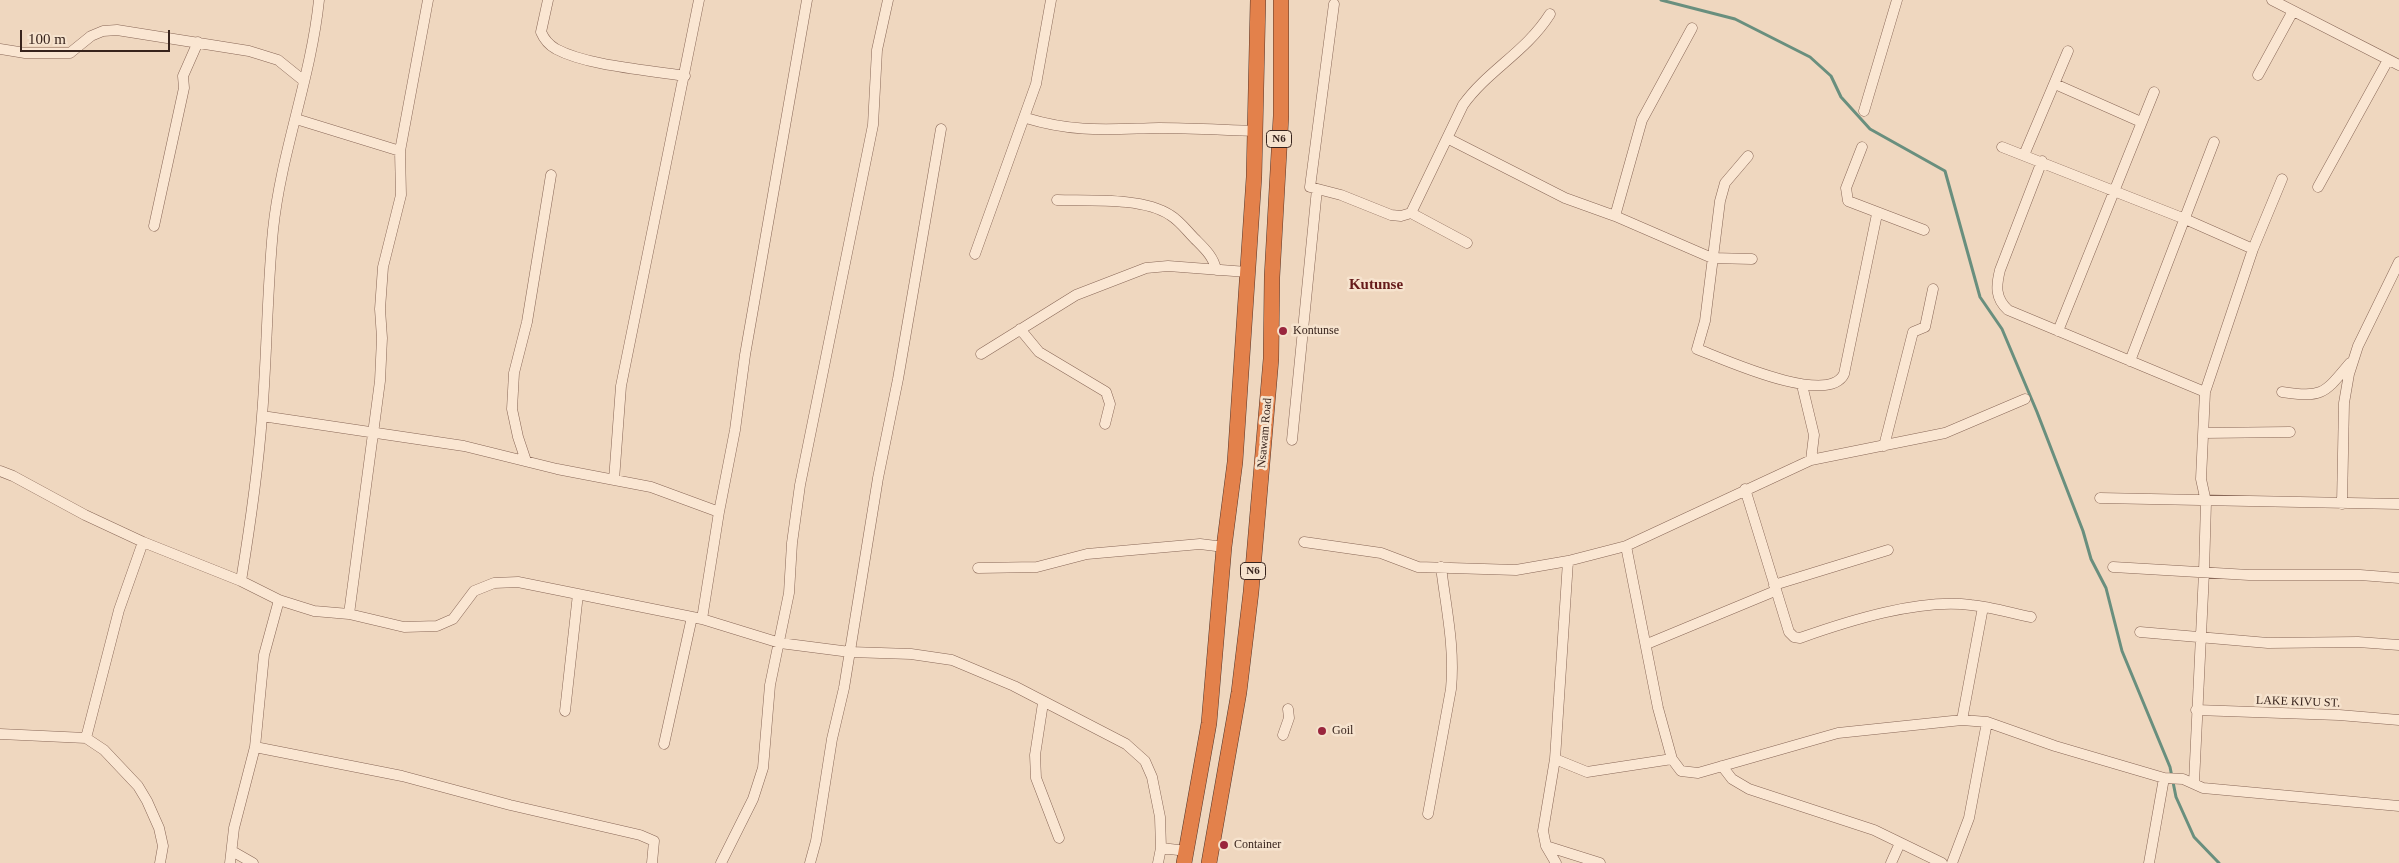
<!DOCTYPE html>
<html>
<head>
<meta charset="utf-8">
<style>
  body { margin:0 }
  #map { position:relative; width:2399px; height:863px; overflow:hidden; background:#efd7bf; font-family:"Times New Roman",serif }
  canvas { display:block }
  .scale { position:absolute; left:20px; top:30px; width:150px; height:22px; box-sizing:border-box; border:2px solid #37231c; border-top:0; padding-left:6px; font-size:15px; line-height:18px; white-space:nowrap; color:#37231c; -webkit-text-stroke:4px #f6e3ce; paint-order:stroke }
</style>
</head>
<body>
<div id="map">
<canvas width="2399" height="863"></canvas>
<div class="scale">100 m</div>
</div>
<script>
const c = document.querySelector('canvas').getContext('2d');
c.lineJoin = 'round';
function trace(path, color, width, dash) {
  c.strokeStyle = color;
  c.lineWidth = width;
  c.lineCap = dash ? 'butt' : 'round';
  c.setLineDash(dash || []);
  c.stroke(path);
}
function drawText(font, color, halo, rows, align = 'center') {
  c.font = font + ' "Times New Roman",serif';
  c.lineWidth = 5;
  c.setLineDash([]);
  c.textBaseline = 'middle';
  c.strokeStyle = halo;
  c.fillStyle = color;
  for (const [text, x, y, turn = 0] of rows) {
    c.save();
    c.translate(x, y);
    c.rotate((+turn || 0) * Math.PI / 180);
    c.textAlign = isNaN(turn) ? turn : align;
    if (halo) c.strokeText(text, 0, 0);
    c.fillText(text, 0, 0);
    c.restore();
  }
}
trace(new Path2D(`
  M1661,0L1735,19L1810,57L1831,76L1841,97L1870,129L1945,171L1980,297L2002,329L2037,412L2083,531L2091,559L2106,588L2122,651L2170,767L2176,797L2194,837L2219,863`), '#698f7e', 3);
const minor = new Path2D(`
  M548,0L541,32C544,39 549,45 556,49C588,66 648,70 685,76
  M2272,0L2399,65
  M1334,4L1310,187L1341,195L1391,215L1401,216L1411,213L1463,105C1488,70 1526,52 1550,14
  M0,49L25,53H70L91,36L103,31L117,30L249,51L278,60L304,81
  M2258,75L2293,11
  M2055,84L2141,122
  M1864,111L1897,0
  M1026,118C1075,133 1109,129 1159,128C1191,128 1223,130 1256,131
  M296,119L400,151
  M1447,138L1565,198L1615,216L1712,258L1752,259
  M1862,147L1846,188L1848,201L1924,230
  M2002,147L2185,219L2253,249
  M2024,155L2068,51
  M1748,156L1725,183L1720,201L1705,321L1697,349C1723,359 1828,407 1844,374L1877,214
  M2042,161L2000,270C1996,286 1995,298 2008,310L2205,392
  M2318,187L2388,60
  M1057,200C1088,201 1143,197 1170,215C1180,221 1187,231 1195,239C1204,248 1214,257 1216,270
  M1411,213L1467,243
  M1615,216L1642,120L1692,28
  M154,226L184,88L183,76L198,42
  M975,254L1036,84L1051,0
  M1020,329L1039,352L1106,392L1110,404L1105,424
  M2058,331L2154,92
  M981,354L1076,295L1146,268L1168,266L1247,272
  M2130,361L2214,142
  M1802,385L1814,435L1811,460
  M2282,392C2323,398 2324,394 2350,363
  M262,416L464,446L557,469L651,487L719,512
  M2203,433L2290,432
  M1292,440L1317,189
  M1884,446L1913,332L1925,327L1933,289
  M526,461L518,437L512,409L514,373L527,322L551,175
  M0,471L13,476L85,515L143,542L241,581L279,600L314,611L349,614L404,627L437,626L453,619L474,591L494,583L518,582L702,619L780,643L850,652L911,654L952,660L1014,686L1126,744L1145,761L1152,777L1160,817L1161,848L1158,863
  M614,480L621,386L699,0
  M1745,489L1789,632L1794,637L1800,638C1848,621 1920,598 1971,605C1991,607 2011,613 2031,617
  M2100,498L2399,504
  M2342,504L2344,403L2349,374L2358,346L2399,262
  M1304,542L1381,553L1418,567L1516,570L1568,561L1626,546L1811,460L1945,433L2025,399
  M1626,546L1658,708L1672,759L1681,771L1698,773L1838,733L1962,720L1987,722L2055,746L2164,778L2183,779L2203,788L2399,806
  M2113,567L2249,575H2360L2399,578
  M978,568L1037,567L1087,554L1200,544L1224,547
  M241,581C250,526 258,471 262,416C267,354 267,292 273,230C281,152 311,78 319,0
  M1774,585L1888,550
  M349,614L380,381L382,338L380,309L383,267L401,195L400,151L428,0
  M702,619L719,512L735,430L745,355L807,0
  M2140,632L2268,643L2358,642L2399,645
  M1647,644L1775,591
  M1043,703L1035,755L1036,778L1059,838
  M2196,710L2339,715L2399,720
  M565,711L578,594
  M1962,720L1983,607
  M0,734L86,738L104,750L138,786L147,801L159,828L163,846L160,863
  M1283,735L1289,718L1288,709
  M86,738L119,610L143,542
  M664,744L692,617
  M255,747L402,776L510,805L640,835L654,841L652,863
  M1555,759L1587,772L1672,759
  M1722,766L1732,779L1749,789L1874,830L1942,863
  M2194,783L2204,572L2206,502L2201,479L2205,392L2253,249L2282,179
  M1428,814L1451,689C1455,647 1446,608 1441,567
  M1546,846L1600,863
  M1161,848L1187,851
  M232,851L253,863
  M230,863L234,828L255,747L264,655L279,600
  M721,863L753,799L763,768L770,685L789,593L792,543L800,485L873,125L877,50L888,0
  M810,863L816,841L832,739L844,688L878,478L898,379L941,129
  M1556,863L1546,846L1543,831L1555,759L1568,561
  M1891,863L1900,843
  M1952,863L1969,818L1987,722
  M2149,863L2164,778`);
const highway = new Path2D(`
  M1184,863L1209,723L1224,547L1235,462L1254,177L1258,0
  M1209,863L1239,692L1251,592L1271,359L1272,277L1281,116V0`);
trace(minor, '#886757', 11);
trace(highway, '#55362b', 16);
trace(minor, '#fae6d2', 10);
trace(highway, '#e3814b', 15);
for (const [x, y, r, color] of [
  [1283,331,5,"#99253d"],
  [1322,731,5,"#99253d"],
  [1224,845,5,"#99253d"]
]) {
  const dot = new Path2D();
  dot.arc(x, y, r, 0, 2 * Math.PI);
  c.fillStyle = color;
  c.fill(dot);
  trace(dot, '#f6e3ce', 2);
}
for (const [x, y, w] of [
  [1279,139,25],
  [1253,571,25]
]) {
  const box = new Path2D();
  box.roundRect(x - w / 2, y - 8.5, w, 17, 4);
  c.fillStyle = '#f6e3ce';
  c.fill(box);
  trace(box, '#37231c', 1);
}
drawText('bold 11px', '#37231c', null, [
  ["N6",1279,139],
  ["N6",1253,571]
]);
drawText('12px', '#37231c', '#f6e3ce', [
  ["Kontunse",1293,331],
  ["Goil",1332,731],
  ["Container",1234,845]
], 'left');
drawText('12px', '#37231c', '#f6e3ce', [
  ["Nsawam Road",1265,433,-85],
  ["LAKE KIVU ST.",2298,702,2]
]);
drawText('bold 15px', '#651a1a', '#f6e3ce', [
  ["Kutunse",1376,285]
]);
</script>
</body>
</html>
